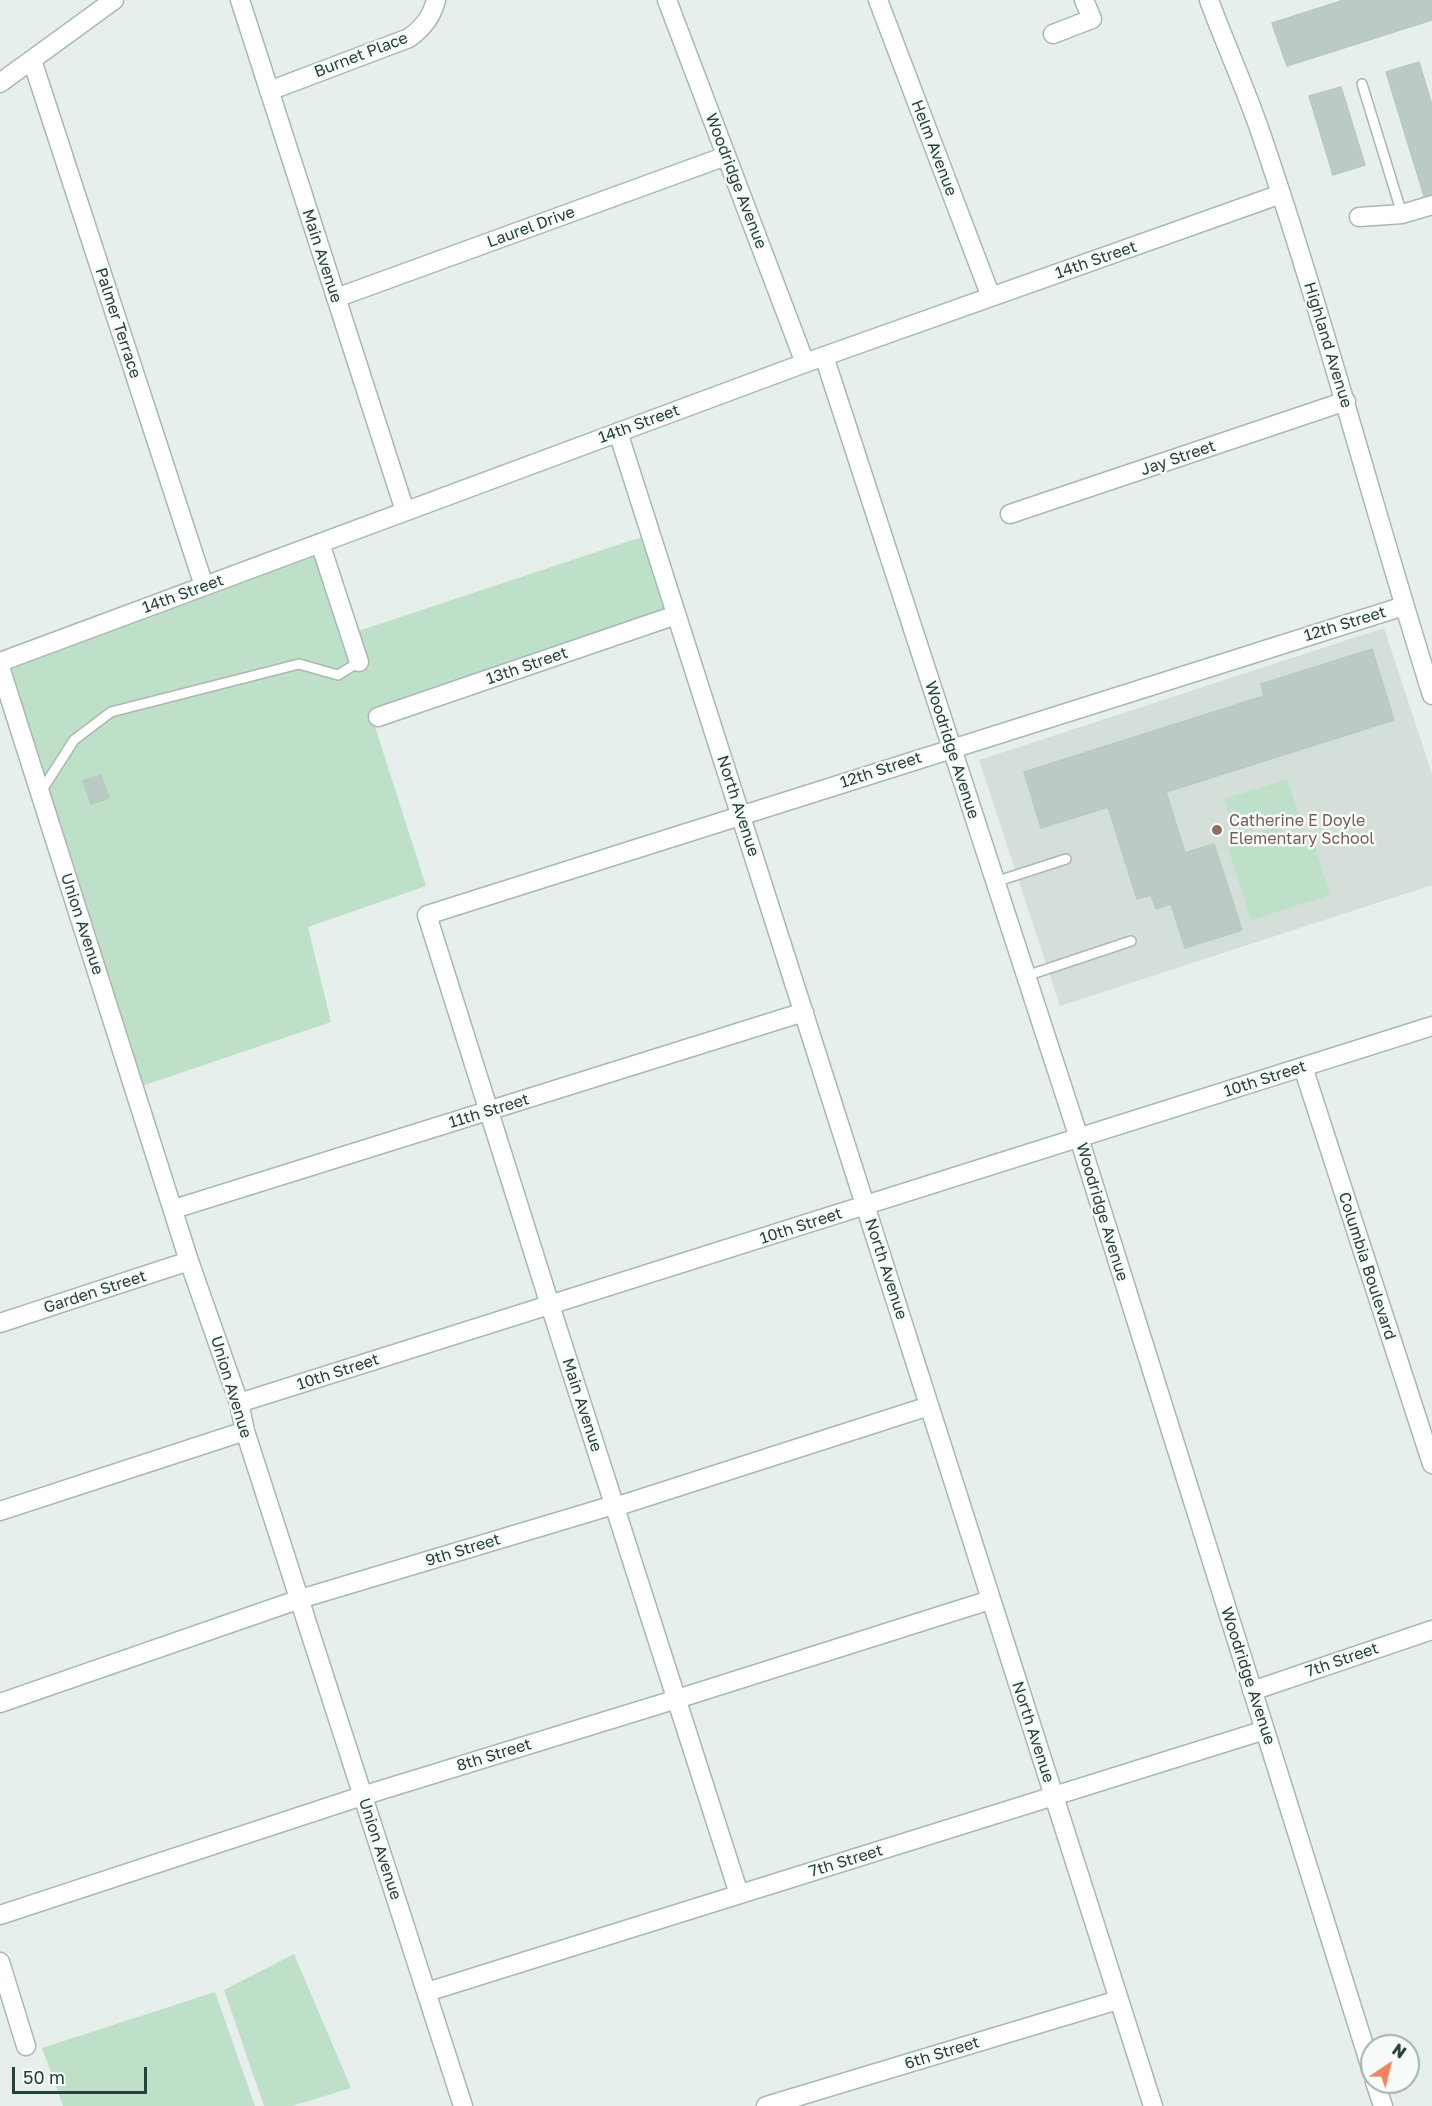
<!DOCTYPE html>
<html>
<head>
<meta charset="utf-8">
<style>
  body { margin:0 }
  #map { position:relative; width:1432px; height:2106px; overflow:hidden; background:#e6efeb; font-family:"Golos Text",sans-serif }
  canvas { display:block }
  .north { position:absolute; left:1360px; top:2034px; width:60px; height:60px; box-sizing:border-box; background:#f7fbf9; border:2px solid #a3b1ad; border-radius:50%; rotate:35deg; font-size:16px; font-weight:700; line-height:24px; text-align:center; color:#24423a }
  .north::after { content:''; display:block; margin:auto; width:21px; height:27px; background:#f4845f; clip-path:polygon(50% 0,100% 100%,50% 72%,0 100%) }
  .scale { position:absolute; left:12px; top:2067px; width:135px; height:27px; box-sizing:border-box; border:3px solid #24423a; border-top:0; padding-left:8px; font-size:18px; line-height:21px; white-space:nowrap; color:#24423a; -webkit-text-stroke:4px #f7fbf9; paint-order:stroke }
</style>
</head>
<body>
<div id="map">
<canvas width="1432" height="2106"></canvas>
<div class="north">N</div>
<div class="scale">50 m</div>
</div>
<script>
const c = document.querySelector('canvas').getContext('2d');
c.lineJoin = 'round';
function paint(path, color) {
  c.fillStyle = color;
  c.fill(path, 'evenodd');
}
function trace(path, color, width, dash) {
  c.strokeStyle = color;
  c.lineWidth = width;
  c.lineCap = dash ? 'butt' : 'round';
  c.setLineDash(dash || []);
  c.stroke(path);
}
function drawText(font, color, halo, rows, align = 'center') {
  c.font = font + ' "Golos Text",sans-serif';
  c.lineWidth = 5;
  c.setLineDash([]);
  c.textBaseline = 'middle';
  c.strokeStyle = halo;
  c.fillStyle = color;
  for (const [text, x, y, turn = 0] of rows) {
    c.save();
    c.translate(x, y);
    c.rotate((+turn || 0) * Math.PI / 180);
    c.textAlign = isNaN(turn) ? turn : align;
    if (halo) c.strokeText(text, 0, 0);
    c.fillText(text, 0, 0);
    c.restore();
  }
}
paint(new Path2D(`
  M1384,628L1432,774V885L1060,1006L979,760Z`), '#d4dfda');
paint(new Path2D(`
  M654,533L682,618L371,714L426,886L308,927L331,1022L139,1087L3,654L326,542L349,634Z
  M1287,779L1299,815L1236,835L1224,799Z
  M1280,825L1287,845L1312,837L1330,895L1251,920L1226,842Z
  M294,1954L351,2088L292,2106H264L224,1990Z
  M215,1992L255,2106H63L42,2048Z`), '#bfe0c8');
const building = new Path2D(`
  M1344,0H1432V20L1287,66L1272,23Z
  M1419,62L1432,105V194L1424,196L1386,72Z
  M1341,87L1365,165L1333,175L1309,96Z
  M1372,649L1394,720L1166,792L1185,853L1214,844L1242,930L1185,948L1171,904L1156,909L1151,895L1137,899L1108,807L1041,828L1024,772L1264,696L1261,684Z
  M101,775L109,798L91,804L83,781Z`);
paint(building, '#bbcac4');
trace(building, '#b8c9c2', 1.5);
const lane = new Path2D(`
  M1362,84L1402,214
  M40,793L74,740L111,712L299,664L338,675L359,662
  M995,882L1066,859
  M1026,976L1131,941`);
const street = new Path2D(`
  M240,0L405,511
  M667,0L805,363
  M878,0L991,297
  M1209,0C1225,44 1245,87 1260,131C1324,317 1373,508 1432,695
  M1053,34L1092,19L1084,0
  M32,60L204,586
  M0,83L114,0
  M269,91L409,38C423,28 432,17 436,0
  M1359,217L1402,214L1432,205
  M336,298L726,156
  M824,356L1079,1138L1372,2071
  M618,432L1153,2106
  M1010,514L1346,401
  M320,543L359,662
  M0,662L805,363L1281,194
  M0,667L189,1261L239,1403L245,1431L463,2106
  M378,717L676,615
  M1303,1067L1432,1464
  M174,1209L804,1012
  M0,1323L189,1261
  M239,1403L1432,1026
  M0,1511L245,1431
  M1252,1691L1432,1630
  M0,1703L300,1599L607,1507H615L929,1406
  M739,1894L550,1305L427,915L1404,606
  M0,1915L362,1796L677,1699L990,1600
  M0,1962L26,2046
  M427,1992L1265,1730
  M1375,2082L1383,2106
  M766,2106L1118,2000`);
trace(lane, '#a8b8b2', 12);
trace(street, '#a8b8b2', 21);
trace(lane, '#fff', 9);
trace(street, '#fff', 18);
for (const [x, y, r, color] of [
  [1217,830,6,"#8d6e63"]
]) {
  const dot = new Path2D();
  dot.arc(x, y, r, 0, 2 * Math.PI);
  c.fillStyle = color;
  c.fill(dot);
  trace(dot, '#f7fbf9', 2);
}
drawText('16px', '#24423a', '#f7fbf9', [
  ["Burnet Place",361,55,-21],
  ["Helm Avenue",934,148,69],
  ["Woodridge Avenue",736,181,69],
  ["Laurel Drive",531,227,-20],
  ["Main Avenue",322,256,72],
  ["14th Street",1096,260,-19],
  ["Palmer Terrace",118,323,72],
  ["Highland Avenue",1328,345,73],
  ["14th Street",639,424,-20],
  ["Jay Street",1178,458,-19],
  ["14th Street",183,594,-20],
  ["12th Street",1345,624,-17],
  ["13th Street",527,666,-19],
  ["Woodridge Avenue",952,750,72],
  ["12th Street",881,770,-18],
  ["North Avenue",738,806,72],
  ["Union Avenue",82,924,72],
  ["10th Street",1265,1079,-18],
  ["11th Street",489,1111,-17],
  ["Woodridge Avenue",1102,1212,73],
  ["10th Street",801,1226,-18],
  ["Columbia Boulevard",1367,1266,72],
  ["North Avenue",886,1269,72],
  ["Garden Street",95,1292,-18],
  ["10th Street",338,1372,-18],
  ["Union Avenue",231,1387,73],
  ["Main Avenue",582,1405,72],
  ["9th Street",463,1550,-17],
  ["7th Street",1342,1660,-19],
  ["Woodridge Avenue",1248,1676,72],
  ["North Avenue",1033,1732,72],
  ["8th Street",494,1755,-17],
  ["Union Avenue",380,1849,72],
  ["7th Street",846,1861,-17],
  ["6th Street",942,2053,-17]
]);
drawText('16px', '#785e54', '#f7fbf9', [
  ["Catherine E Doyle",1229,821],
  ["Elementary School",1229,839]
], 'left');
</script>
</body>
</html>
